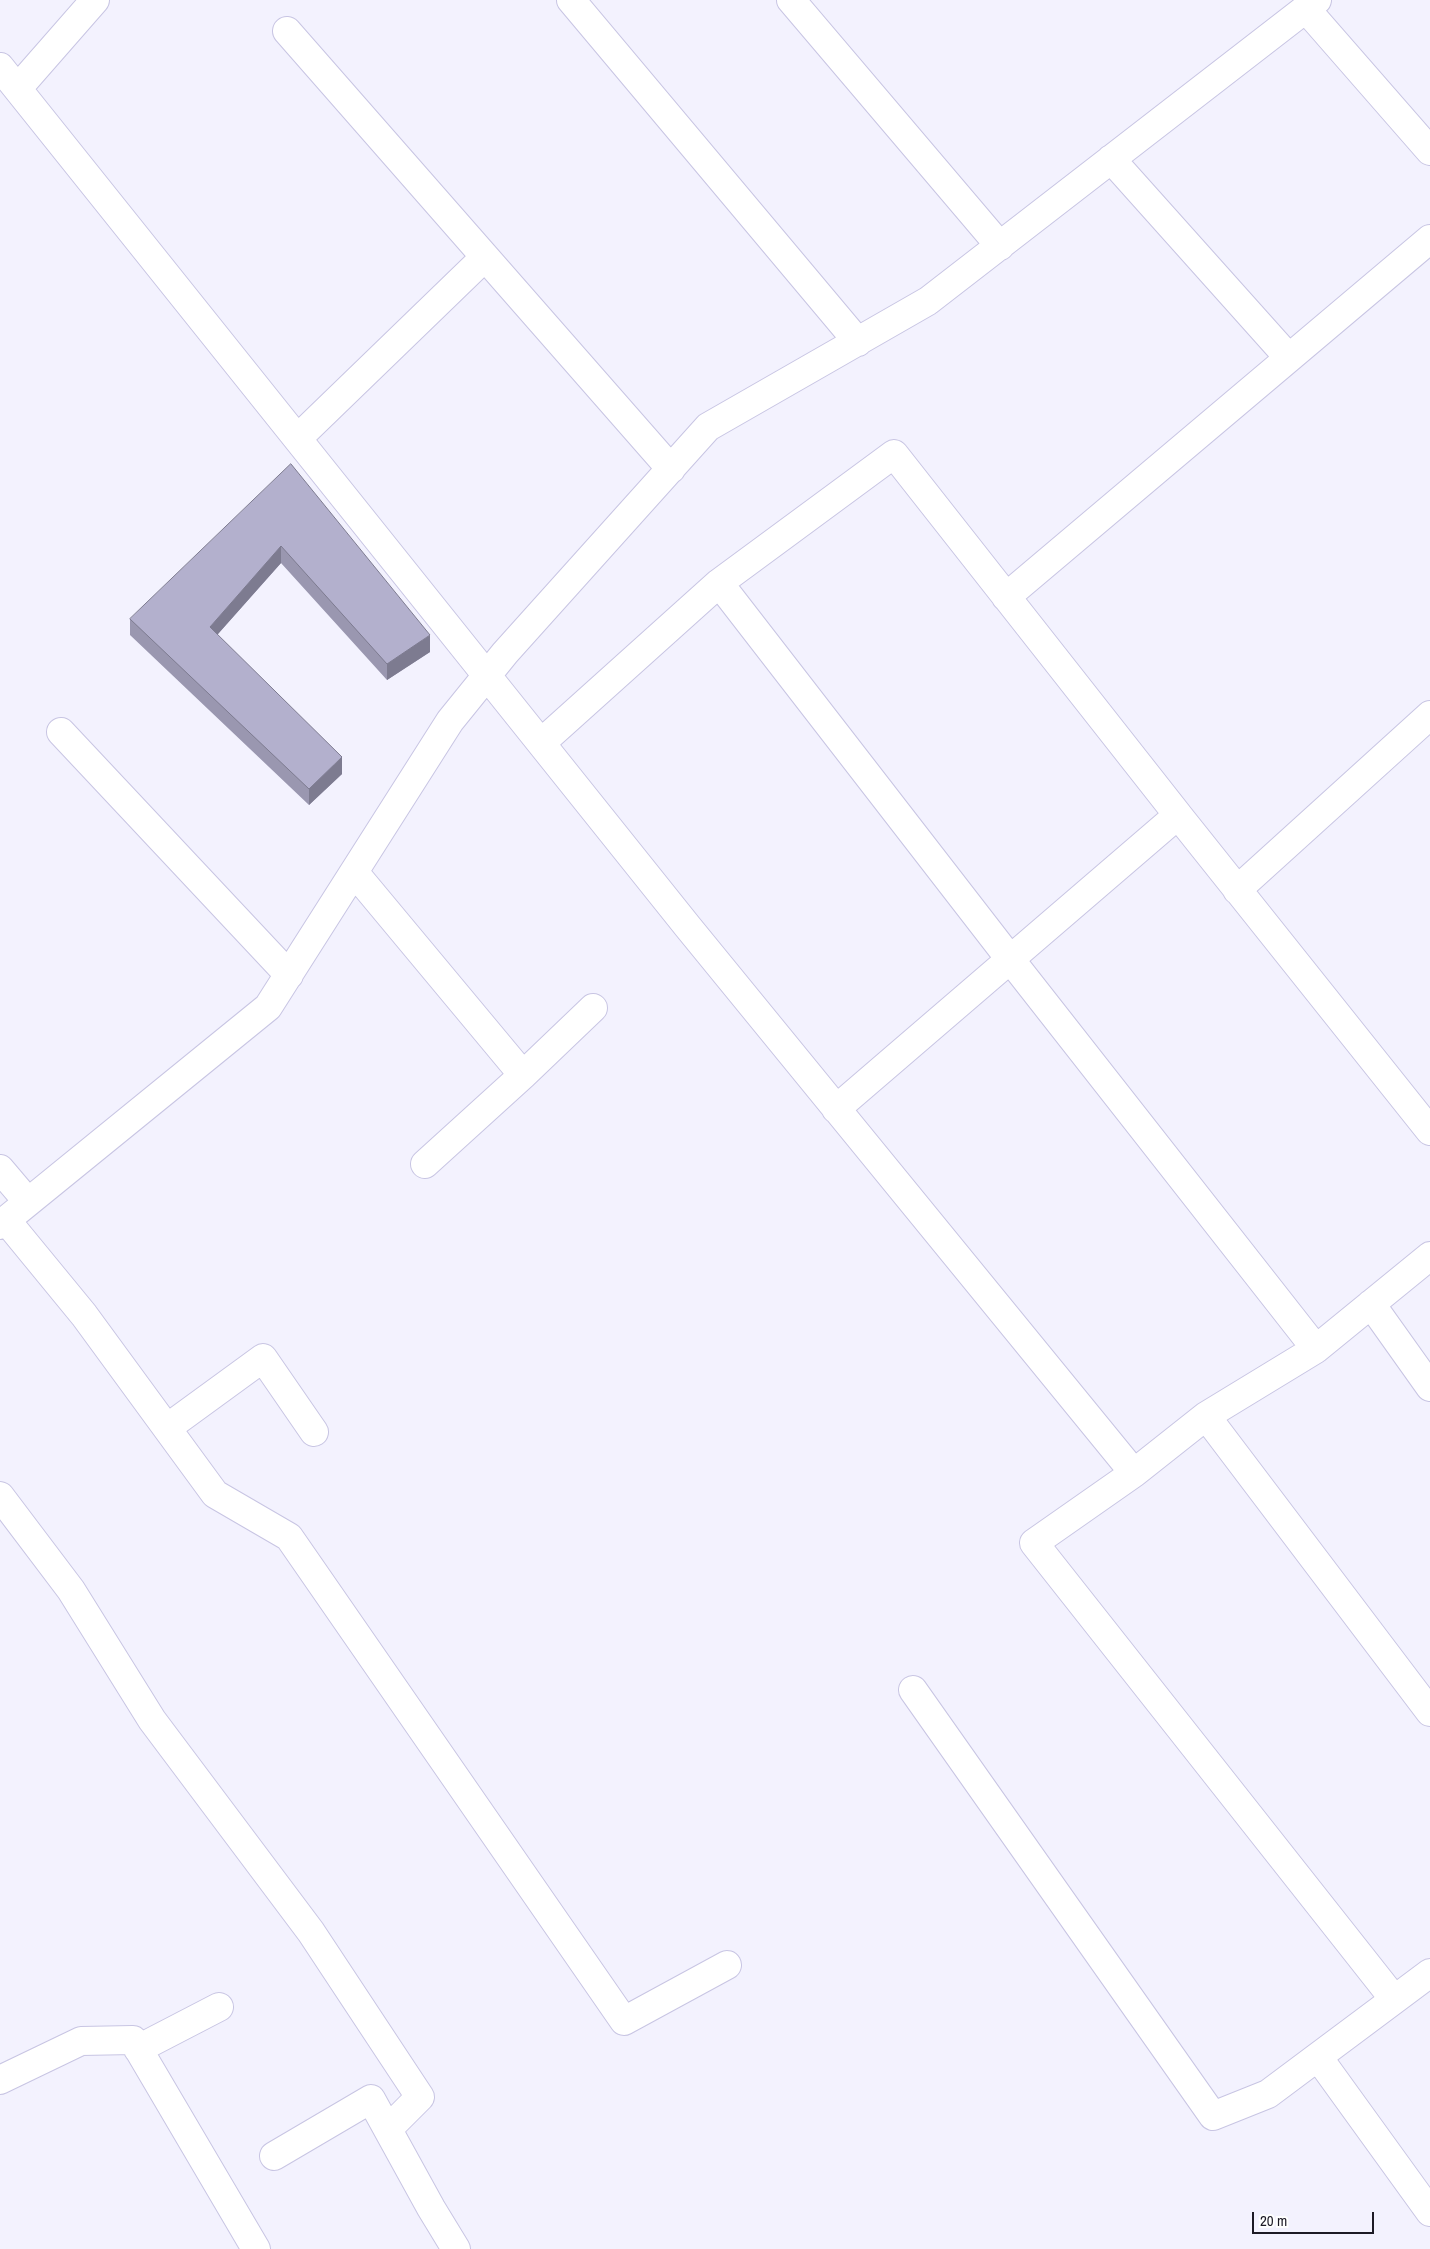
<!DOCTYPE html>
<html>
<head>
<meta charset="utf-8">
<style>
  body { margin:0 }
  #map { position:relative; width:1430px; height:2249px; overflow:hidden; background:#f3f2fe; font-family:"Archivo Narrow",sans-serif }
  canvas { display:block }
  .scale { position:absolute; left:1252px; top:2212px; width:122px; height:22px; box-sizing:border-box; border:2px solid #1c1a25; border-top:0; padding-left:6px; font-size:15px; line-height:18px; white-space:nowrap; color:#1c1a25; -webkit-text-stroke:4px #fff; paint-order:stroke }
</style>
</head>
<body>
<div id="map">
<canvas width="1430" height="2249"></canvas>
<div class="scale">20 m</div>
</div>
<script>
const c = document.querySelector('canvas').getContext('2d');
c.lineJoin = 'round';
function trace(path, color, width, dash) {
  c.strokeStyle = color;
  c.lineWidth = width;
  c.lineCap = dash ? 'butt' : 'round';
  c.setLineDash(dash || []);
  c.stroke(path);
}
function paint(path, color) {
  c.fillStyle = color;
  c.fill(path, 'evenodd');
}
const minor = new Path2D(`
  M571,0L858,342
  M791,0L1000,246
  M1306,9L1430,151
  M287,31L671,469
  M0,67L688,927L1134,1473
  M18,88L95,0
  M1111,159L1289,358
  M298,438L485,257
  M719,583L894,454L1178,815
  M1006,597L1430,239
  M61,732L289,975
  M541,743L719,583L1010,959L1316,1349
  M354,872L523,1075
  M1237,890L1430,715
  M836,1109L1178,815L1430,1131
  M425,1164L523,1075L593,1008
  M0,1169L28,1202
  M6,1220L84,1315L215,1494L289,1537L624,2021L727,1965
  M0,1225L268,1007L450,721L505,653L708,427L928,301L1317,0
  M1371,1304L1430,1387
  M1206,1416L1430,1712
  M167,1428L263,1358L314,1432
  M0,1496L71,1590L152,1720L311,1932L420,2097L388,2129
  M913,1690L1213,2116L1268,2094L1430,1973
  M1394,1999L1034,1543L1134,1473L1206,1416L1316,1349L1430,1256
  M138,2049L219,2007
  M1318,2057L1430,2212
  M0,2080L81,2041L133,2040L256,2249
  M274,2156L371,2099L431,2208L456,2249`);
trace(minor, '#c8c5e3', 30);
trace(minor, '#fff', 28);
paint(new Path2D(`
  M291,464L430,652L387,680L281,563L217,635L342,774L309,805L130,635V619Z`), '#9a97b0');
paint(new Path2D(`
  M281,546V563L210,643V627Z
  M430,635V652L387,680V664Z
  M342,757V774L309,805V789Z`), '#7d7b90');
const building = new Path2D(`
  M291,464L430,635L387,664L281,546L210,627L342,757L309,789L130,619Z`);
paint(building, '#b3b0cd');
trace(building, '#7d7b90', 1);
</script>
</body>
</html>
